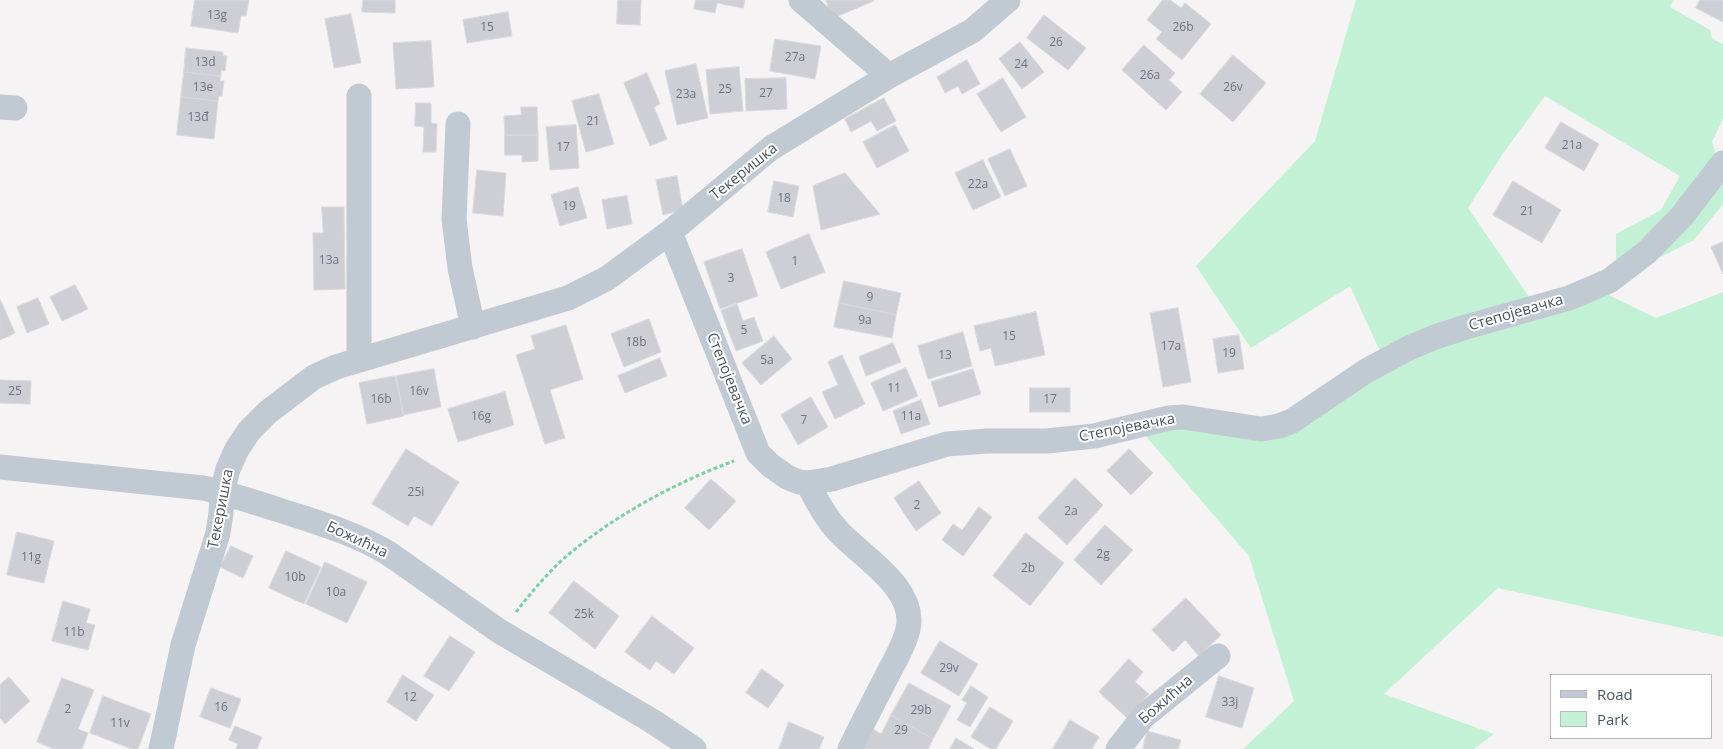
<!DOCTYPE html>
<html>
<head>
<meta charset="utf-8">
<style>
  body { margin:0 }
  #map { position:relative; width:1723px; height:749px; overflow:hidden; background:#f5f3f3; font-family:"Open Sans",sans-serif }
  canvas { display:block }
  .legend { position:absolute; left:1550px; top:674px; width:162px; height:65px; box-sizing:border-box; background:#fff; border:1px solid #b7bbc0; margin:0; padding:6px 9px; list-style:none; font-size:15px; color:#4a5661 }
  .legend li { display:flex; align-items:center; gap:10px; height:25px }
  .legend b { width:25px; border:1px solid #b7bbc0 }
</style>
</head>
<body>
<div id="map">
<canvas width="1723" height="749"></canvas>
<ul class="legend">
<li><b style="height:6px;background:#c1cad2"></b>Road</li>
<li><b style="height:14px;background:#c3f1d5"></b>Park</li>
</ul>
</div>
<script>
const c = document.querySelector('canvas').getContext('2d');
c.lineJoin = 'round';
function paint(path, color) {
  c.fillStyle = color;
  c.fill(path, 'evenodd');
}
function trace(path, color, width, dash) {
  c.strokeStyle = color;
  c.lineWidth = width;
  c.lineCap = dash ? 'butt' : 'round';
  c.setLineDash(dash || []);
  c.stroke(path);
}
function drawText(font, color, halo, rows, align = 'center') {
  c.font = font + ' "Open Sans",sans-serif';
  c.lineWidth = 4;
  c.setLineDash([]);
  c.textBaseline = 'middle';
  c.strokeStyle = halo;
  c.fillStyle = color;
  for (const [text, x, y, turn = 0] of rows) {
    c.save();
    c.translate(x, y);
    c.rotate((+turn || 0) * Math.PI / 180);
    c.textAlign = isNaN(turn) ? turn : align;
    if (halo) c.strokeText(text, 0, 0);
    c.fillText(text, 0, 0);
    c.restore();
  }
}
paint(new Path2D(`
  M1356,0H1673L1670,7L1710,30L1712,39L1723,44V119L1712,142L1723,175V204L1694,240L1653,261L1616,259V234L1661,210L1680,176L1545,96L1504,152L1468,208L1536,307L1594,288L1656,318L1723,292V637L1498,588L1384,694L1494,734L1474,749H1243L1294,701L1249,556L1137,426L1261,429L1384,360L1350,286L1251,348L1196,266L1315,141Z`), '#c3f1d5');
const building = new Path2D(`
  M195,0H249L246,16H241L238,33L191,26Z
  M363,0H395V13L362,12Z
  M618,0H641L640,25L617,24Z
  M696,0H745L743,8L717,3L715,13L694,9Z
  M826,0H873L874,1L833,18Z
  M1163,0H1170L1181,8L1185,3L1211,24L1182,60L1156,39L1162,32L1147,20Z
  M1700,0H1723V22L1696,8Z
  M508,12L512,36L467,43L463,20Z
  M351,14L361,63L334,68L325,19Z
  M1044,15L1086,48L1068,70L1027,38Z
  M775,39L821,46L815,79L770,71Z
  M431,41L434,87L396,89L393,43Z
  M1020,42L1044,72L1022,89L999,59Z
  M1144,45L1175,73L1169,80L1182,92L1166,110L1122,70Z
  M186,48L223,52V56H227L225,71L221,70V76L184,72Z
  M1233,55L1266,83L1233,122L1200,94Z
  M967,60L980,84L962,94L958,86L945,93L937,77Z
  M696,64L708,118L677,125L665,71Z
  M739,67L743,111L710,114L706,70Z
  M184,72L221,76L220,81H224L222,96H219L218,101L181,97Z
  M647,73L660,104L654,107L667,139L650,146L624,83Z
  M786,78L787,109L746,111L745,79Z
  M1003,78L1026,117L1001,132L977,94Z
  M599,94L614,144L586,152L572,101Z
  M181,97L218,101L214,139L177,135Z
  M884,98L896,121L877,131L871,121L851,132L845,119Z
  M416,103H431V123L437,124L436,152H423L424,127L415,126Z
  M521,107H537L538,135H505L504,116L521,115Z
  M1561,122L1599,144L1584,171L1545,148Z
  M576,125L579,168L550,170L546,127Z
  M895,125L909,151L877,168L863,142Z
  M505,135H538V161L522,162V155H505Z
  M1010,149L1027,186L1005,196L988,159Z
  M983,160L1001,197L973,210L955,173Z
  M477,170L506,173L503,216L473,213Z
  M845,173L880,214L821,230L813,186Z
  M677,176L683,210L663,215L656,180Z
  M774,181L799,186L793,217L768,212Z
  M1513,181L1561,210L1542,243L1493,215Z
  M578,187L587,218L560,226L551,195Z
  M627,196L632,224L607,229L602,200Z
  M322,207H344L345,289L314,290L313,233H323Z
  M809,234L825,272L781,289L766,252Z
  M1723,242V274L1711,247Z
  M742,249L758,296L720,309L704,262Z
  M844,281L901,293L896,315L839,303Z
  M75,285L88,309L62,321L50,297Z
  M38,298L49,324L27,333L17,307Z
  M0,299L15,333L0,340Z
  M839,303L896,315L892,338L834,327Z
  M737,304L743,321L754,317L763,341L736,351L721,311Z
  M1178,308L1191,382L1163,387L1150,313Z
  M1036,312L1045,355L995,366L991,348L980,351L974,326Z
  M649,319L661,352L624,367L611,334Z
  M566,325L583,379L550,390L565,438L545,444L516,355L535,349L531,336Z
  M963,332L972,366L928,379L918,346Z
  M1239,335L1244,369L1218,373L1213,339Z
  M774,336L792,359L761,385L742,363Z
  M893,343L901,362L866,376L859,357Z
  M842,355L865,404L835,419L822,392L838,385L828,362Z
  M660,358L667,376L625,393L618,376Z
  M906,368L918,396L883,411L871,383Z
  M434,369L441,407L403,415L396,376Z
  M973,369L981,394L939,407L931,382Z
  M395,376L404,416L367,424L359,383Z
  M0,380L31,381L30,404L0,403Z
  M1030,388H1070V412H1030Z
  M505,392L514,425L458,442L448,409Z
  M811,397L828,427L798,445L781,415Z
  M921,400L930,424L901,434L893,411Z
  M406,449L459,482L432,526L414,516L408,526L372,504Z
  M1129,449L1153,473L1131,495L1107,471Z
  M1075,478L1103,505L1067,545L1038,518Z
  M711,479L736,501L709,530L685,508Z
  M919,481L941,513L916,531L894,498Z
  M979,507L992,517L963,556L942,540L953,524L962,530Z
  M1105,525L1133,550L1101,585L1074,560Z
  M17,532L54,541L44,583L7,575Z
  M1026,533L1064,563L1030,606L993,576Z
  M231,546L253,556L243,578L220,567Z
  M286,551L321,567L304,604L269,588Z
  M325,562L367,582L347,623L306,604Z
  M574,581L619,616L595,649L549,613Z
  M1186,598L1221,635L1199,656L1185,640L1173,652L1152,630Z
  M63,601L90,609L86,623L95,625L88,650L52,641Z
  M652,616L694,648L674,674L656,661L650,670L625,652Z
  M450,636L475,652L449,691L424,676Z
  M940,641L978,664L959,696L921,673Z
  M1129,659L1143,672L1135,682L1149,694L1127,718L1099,692Z
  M762,669L784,685L768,708L746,693Z
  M403,675L434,695L416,721L387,702Z
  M1219,676L1254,688L1242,728L1206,717Z
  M9,677L30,701L5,724L0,718V685Z
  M62,678L94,690L78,729L88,733L82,749H54L37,742Z
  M909,683L951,706L933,739L891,715Z
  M971,686L988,697L970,727L957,720L967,703L962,700Z
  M211,688L241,699L230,728L200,717Z
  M103,696L151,714L138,749H132L90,733Z
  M990,707L1013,721L996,749H991L971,737Z
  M891,715L933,739L928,749H862L873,729L881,734Z
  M1070,720L1099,737L1092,749H1053Z
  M789,722L824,737L819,749H779Z
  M235,726L262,737L257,749H236L238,744L229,740Z
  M1147,731L1181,740L1178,749H1143Z
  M956,738L974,749H950Z`);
paint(building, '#cdcfd5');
trace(building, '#d7d9de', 1);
trace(new Path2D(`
  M516,612C530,594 545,576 562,560C610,518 674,483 734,461`), '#7ad0a6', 3, [4, 2.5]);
trace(new Path2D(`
  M801,0L889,76
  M359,96V360
  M0,107L15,108
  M458,124L454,219L460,268L473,327
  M670,232L758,453L770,465L787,477L799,482L808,483L832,479L947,444L987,441H1047L1094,436L1169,418L1183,417L1261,429L1279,426L1292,421L1366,371L1409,348L1435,337L1466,327L1569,298L1609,281L1647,252L1682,216L1723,163
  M0,467L203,488C227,493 250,501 273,508C312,521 353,532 388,553L499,631L652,721L694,749
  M808,483C816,500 825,517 838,531C862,557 917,588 908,629C905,644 895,660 888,674C875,699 862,724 850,749
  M161,749L183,645L218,533L221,513L222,492L228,469L237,449L249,431L268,412L314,377L336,367L568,298L606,279L670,232L771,148L889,76L972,31L1008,0
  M1118,749L1144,716L1218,656`), '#c1cad2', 25);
drawText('12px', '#6b747e', null, [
  ["13g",217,16],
  ["15",487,28],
  ["26b",1183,28],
  ["26",1056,43],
  ["27a",795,58],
  ["13d",205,63],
  ["24",1021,65],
  ["26a",1150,76],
  ["13e",203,88],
  ["26v",1233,88],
  ["25",725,90],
  ["27",766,94],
  ["23a",686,95],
  ["13đ",198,118],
  ["21",593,122],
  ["21a",1572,146],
  ["17",563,148],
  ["22a",978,185],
  ["18",784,199],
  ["19",569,207],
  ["21",1527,212],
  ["13a",329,261],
  ["1",795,262],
  ["3",731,279],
  ["9",870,298],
  ["9a",865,321],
  ["5",744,331],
  ["15",1009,337],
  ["18b",636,343],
  ["17a",1171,347],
  ["19",1229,354],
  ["13",945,356],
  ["5a",767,361],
  ["11",894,389],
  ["25",15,392],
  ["16v",419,392],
  ["16b",381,400],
  ["17",1050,400],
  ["16g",481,417],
  ["11a",911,417],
  ["7",804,421],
  ["25i",416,493],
  ["2",917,506],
  ["2a",1071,512],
  ["2g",1103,555],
  ["11g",31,558],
  ["2b",1028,569],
  ["10b",295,578],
  ["10a",336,593],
  ["25k",584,615],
  ["11b",74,633],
  ["29v",949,669],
  ["12",410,698],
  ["33j",1230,703],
  ["16",221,708],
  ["2",68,710],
  ["29b",921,711],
  ["11v",120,724],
  ["29",901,731]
]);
drawText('15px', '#4a5661', '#fff', [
  ["Текеришка",744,172,-39],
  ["Степојевачка",1516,313,-16],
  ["Степојевачка",729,379,68],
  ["Степојевачка",1127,428,-11],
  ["Текеришка",221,509,-79],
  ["Божићна",357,540,25],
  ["Божићна",1166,700,-41]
]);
</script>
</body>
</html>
